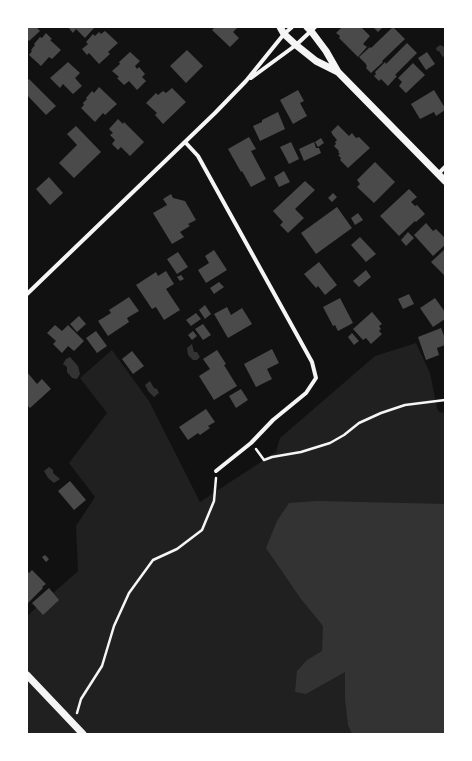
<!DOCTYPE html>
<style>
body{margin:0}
#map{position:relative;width:472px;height:761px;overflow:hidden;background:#111;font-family:"Public Sans",sans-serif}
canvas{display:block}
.frame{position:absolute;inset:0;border:28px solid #fff;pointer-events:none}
</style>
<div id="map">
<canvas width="472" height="761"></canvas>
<div class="frame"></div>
</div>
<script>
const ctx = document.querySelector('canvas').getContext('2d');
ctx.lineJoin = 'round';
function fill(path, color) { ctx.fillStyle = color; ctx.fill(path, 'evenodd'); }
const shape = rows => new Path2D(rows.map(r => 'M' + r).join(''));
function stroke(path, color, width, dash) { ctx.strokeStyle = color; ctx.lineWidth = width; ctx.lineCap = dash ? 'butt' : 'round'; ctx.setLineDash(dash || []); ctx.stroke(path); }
fill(shape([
 [416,343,430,373,437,408,439,412,445,413,445,734,27,734,27,616,78,571,76,526,95,497,69,463,107,413,80,378,112,350,149,401,200,502,276,452,280,438,375,356]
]), '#202020');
fill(shape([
 [440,45,445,47,445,58,442,56,439,51,437,51,436,48],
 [192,344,194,352,197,352,200,357,197,360,193,360,188,355,187,348],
 [70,357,78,366,80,374,77,379,72,378,67,372,67,367,63,364,66,359],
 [150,381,154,388,157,389,159,393,154,397,148,391,145,385],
 [49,467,53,470,53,473,60,479,54,483,48,478,44,471],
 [317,501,445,504,445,734,352,734,348,725,345,698,345,672,306,694,295,692,297,671,307,660,322,651,323,626,301,599,266,548,277,521,289,503]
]), '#333');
fill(shape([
 [27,27,36,27,40,31,29,41,27,39],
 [68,27,93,27,94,28,85,38,76,29,73,33],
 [215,27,238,27,233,32,239,38,230,47,212,30],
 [342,27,361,27,370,36,363,44,367,47,358,57,339,38,340,36,336,33],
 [373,27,383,27,378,32],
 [393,27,405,39,382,61,383,62,371,73,366,68,367,66,366,65,366,64,359,57,370,47,371,48],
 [105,31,118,43,108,52,110,54,99,64,89,53,87,55,82,49,88,44,86,42,93,34,95,36,99,32,101,34],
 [46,33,52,39,50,40,61,50,52,59,49,57,41,66,29,55,32,51,31,50,35,45,34,44,40,37,42,38],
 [407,43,417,53,395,75,397,76,388,86,381,79,379,81,374,76,376,74,375,72,385,62,386,64],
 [187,50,203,66,186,83,170,66],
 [130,52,140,61,135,66,137,69,139,67,145,74,142,77,146,81,137,90,129,81,124,85,117,78,119,77,112,71,120,64,119,62],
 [427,52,435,64,426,70,418,58],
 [68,62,80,73,75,78,82,86,73,94,63,84,60,88,50,78],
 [413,63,425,75,406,93,399,86,402,82,398,78],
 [29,79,56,106,46,115,27,95,27,81],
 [99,87,117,104,105,115,103,113,95,122,81,108,84,105,83,103,87,99,86,98,92,91,94,93],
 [172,88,186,102,163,124,155,115,157,113,146,103,156,93,158,95,163,91,166,93],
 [298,90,304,101,300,103,307,116,293,124,280,100],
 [434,90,445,108,445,110,436,116,434,112,420,119,411,104],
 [278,112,285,129,260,141,253,126,262,122,262,120],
 [118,119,123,124,124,122,144,142,130,156,121,147,118,150,112,144,115,140,110,135,113,133,109,129],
 [338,125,349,136,352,133,356,138,359,137,370,148,348,168,340,160,341,158,338,155,340,154,338,152,339,151,334,146,336,144,335,142,337,140,332,134,332,133,331,132],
 [76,126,101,152,74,178,59,163,77,145,67,134],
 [249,137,256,149,251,151,266,179,251,187,242,171,241,172,228,149],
 [321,138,324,143,318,147,315,142],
 [291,142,299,159,289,164,280,147],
 [314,142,316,148,319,148,321,153,304,161,299,149],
 [375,162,395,182,374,203,357,187,360,184,357,180],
 [284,171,290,182,279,187,274,177],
 [49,177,63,193,50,205,36,189],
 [305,181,315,190,295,209,304,218,288,233,280,225,283,222,273,211],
 [409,189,417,197,411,202,415,206,417,205,425,214,416,222,415,221,399,236,380,216],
 [333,193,337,197,332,202,328,198],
 [171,194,173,198,185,201,196,220,188,224,190,226,180,232,184,237,172,244,153,213,167,205,163,199],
 [337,207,352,228,316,254,301,233],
 [358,213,363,220,355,225,351,218],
 [426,223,433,231,436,229,445,238,445,245,433,256,414,235],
 [408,232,414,238,406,246,401,240],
 [360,237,376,254,366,262,351,245],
 [445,249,445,276,431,262],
 [214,250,227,270,206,283,198,270,209,263,205,256],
 [178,252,188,267,177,274,167,259],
 [319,262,337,285,325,295,318,286,316,288,304,274],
 [366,270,371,277,359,287,353,281],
 [166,271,174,284,166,289,180,310,164,320,156,307,152,309,136,285,156,272,158,276],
 [181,275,184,279,180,281,177,277],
 [219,282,224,287,214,294,210,288],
 [409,294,414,304,403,309,398,299],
 [129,297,139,311,127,318,129,322,108,336,98,321,111,313,109,310],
 [340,298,353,323,338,331,335,325,333,326,323,307],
 [435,298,445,312,445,319,433,327,420,308],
 [205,305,211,314,205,319,199,310],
 [227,307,231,315,242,308,252,324,228,338,214,314],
 [372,312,382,324,379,326,381,329,379,331,382,334,371,344,366,338,363,340,353,329],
 [196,313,201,319,191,326,186,320],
 [79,316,86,324,77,332,70,324],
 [203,324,211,335,203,340,195,329],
 [55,325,62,331,68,325,84,341,74,351,68,346,62,353,53,344,56,341,47,333],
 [441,328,445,338,445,345,437,348,439,355,426,360,418,337],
 [96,331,107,346,97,353,86,338],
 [193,331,197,336,192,340,188,335],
 [352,333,359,341,354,345,348,337],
 [272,349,279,363,267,369,272,379,256,387,244,364],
 [217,350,226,364,224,365,237,386,214,400,199,376,210,369,203,359],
 [132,351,144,366,133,374,122,359],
 [27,372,37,384,42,379,51,389,30,408,27,405],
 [241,389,248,400,236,408,229,396],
 [206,409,215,422,208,426,210,428,200,435,198,433,188,440,179,427],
 [70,481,86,500,74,510,58,491],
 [45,555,49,559,46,562,42,557],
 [32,570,46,584,42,587,43,588,27,604,27,571,29,573],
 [49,588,59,600,43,615,32,603]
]), '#4a4a4a');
stroke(shape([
 [256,449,264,460,272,457,301,452,330,443,344,435,359,423,381,413,405,405,445,400],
 [77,713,81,699,102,666,114,626,129,593,153,560,177,549,202,530,214,501,216,478]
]), '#f5f5f5', 2.5);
stroke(shape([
 [251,78,296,45,311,31,315,27],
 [185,142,198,156,312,362,316,378,306,393,273,420,251,443,216,471],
 [438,174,445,167],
 [27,294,215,113,246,81,284,34,292,27]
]), '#f5f5f5', 4);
stroke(shape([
 [280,27,284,34,296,45,316,61,338,72],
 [307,27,311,31,326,51,338,72,445,181],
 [27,675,83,734]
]), '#f5f5f5', 7);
</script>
